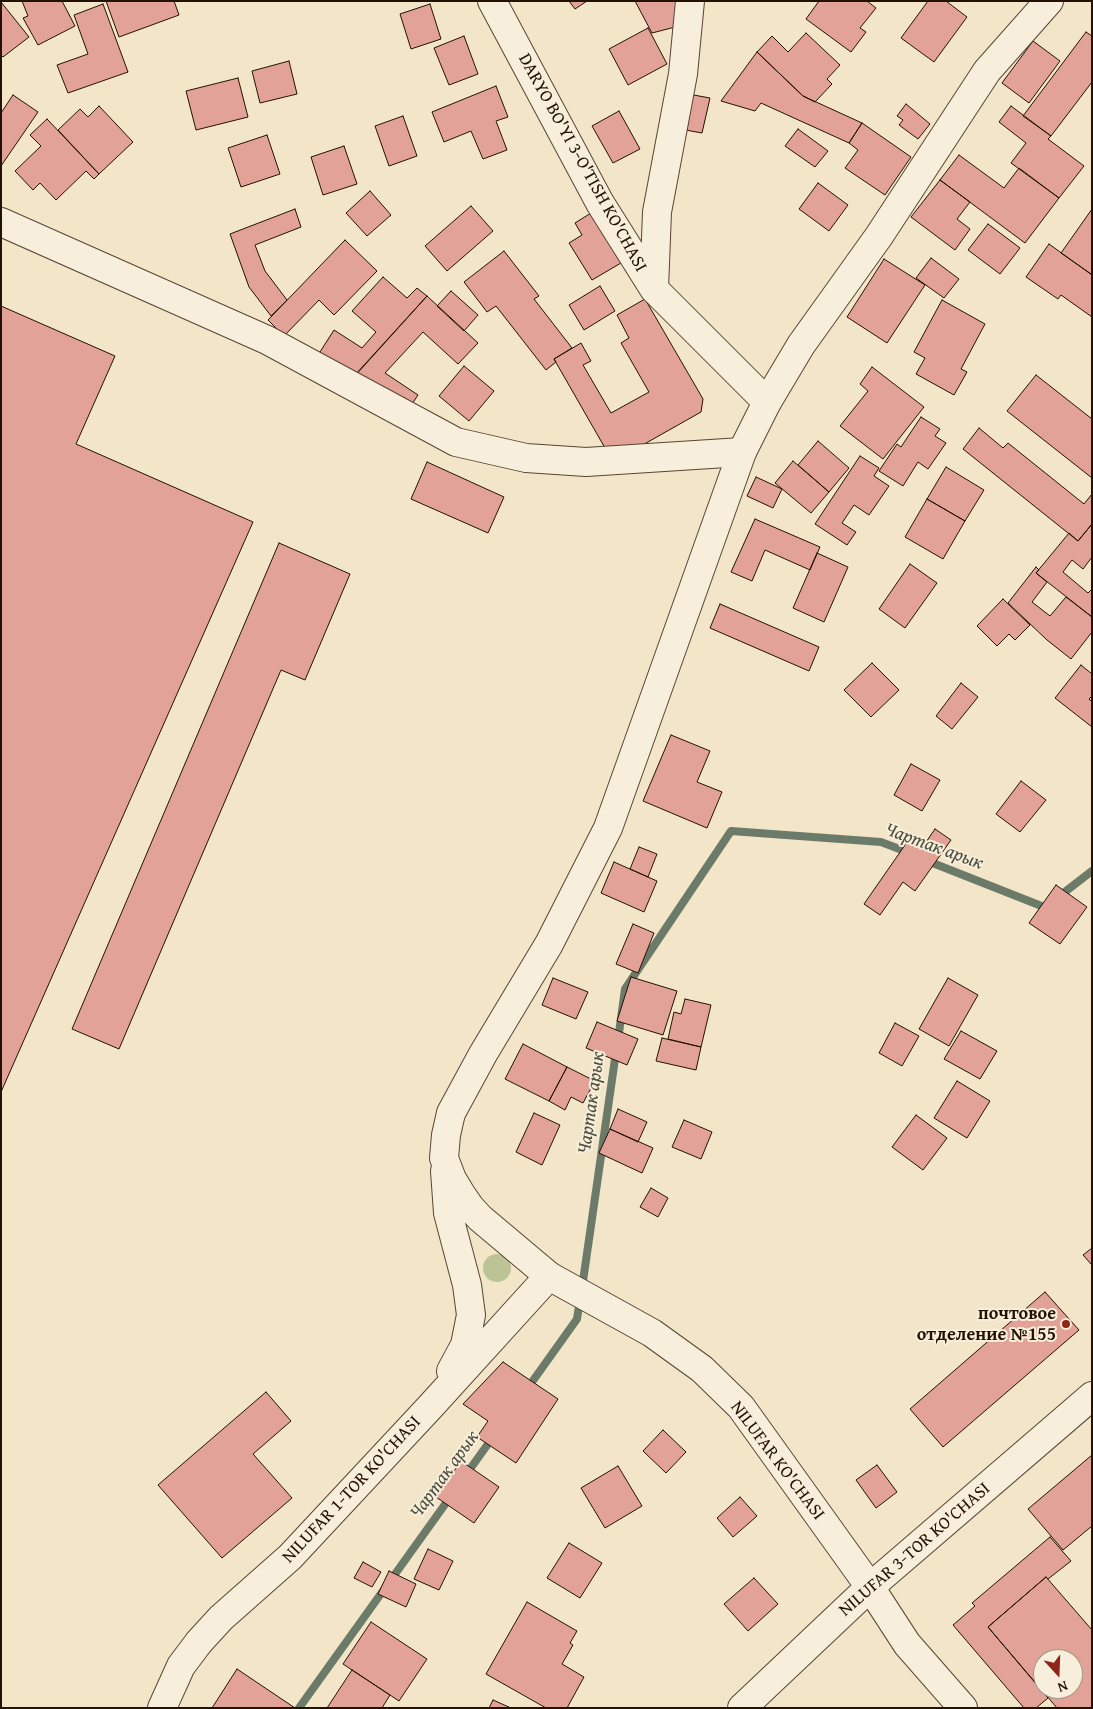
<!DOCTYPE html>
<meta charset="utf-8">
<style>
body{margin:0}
#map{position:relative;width:1093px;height:1709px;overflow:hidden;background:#f3e5c7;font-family:"Gentium Book Plus",serif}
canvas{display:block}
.frame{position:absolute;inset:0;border:2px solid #231102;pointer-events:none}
.north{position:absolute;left:1033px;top:1649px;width:50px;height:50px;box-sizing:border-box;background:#f7eedb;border:1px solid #a29684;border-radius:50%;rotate:160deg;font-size:14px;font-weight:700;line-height:20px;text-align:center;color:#231102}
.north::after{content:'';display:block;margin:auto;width:18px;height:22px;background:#8f2418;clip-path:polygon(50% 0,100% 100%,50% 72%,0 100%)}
</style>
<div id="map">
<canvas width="1093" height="1709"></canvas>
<div class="frame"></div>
<div class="north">N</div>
</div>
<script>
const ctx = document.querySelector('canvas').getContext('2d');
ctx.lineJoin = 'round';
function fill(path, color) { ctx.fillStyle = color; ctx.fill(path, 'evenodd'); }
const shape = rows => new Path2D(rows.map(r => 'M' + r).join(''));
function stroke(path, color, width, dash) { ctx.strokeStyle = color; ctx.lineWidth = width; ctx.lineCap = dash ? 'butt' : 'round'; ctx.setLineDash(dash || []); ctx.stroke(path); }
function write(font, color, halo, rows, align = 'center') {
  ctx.font = font + ' "Gentium Book Plus",serif'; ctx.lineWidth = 4; ctx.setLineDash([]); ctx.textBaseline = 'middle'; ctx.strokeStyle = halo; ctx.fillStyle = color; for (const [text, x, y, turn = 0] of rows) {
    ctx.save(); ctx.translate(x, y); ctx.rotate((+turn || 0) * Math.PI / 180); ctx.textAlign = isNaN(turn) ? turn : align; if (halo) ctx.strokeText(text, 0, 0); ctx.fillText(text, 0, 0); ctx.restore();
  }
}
fill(shape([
 '483 1268a14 14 0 1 1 28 0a14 14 0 1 1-28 0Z'
]), '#bcc495');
stroke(shape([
 [925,860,1044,907,1048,905],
 [1057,898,1092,871],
 [618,1040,625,989,731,831,881,842,910,853],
 [582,1288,616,1052],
 [527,1389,577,1319,580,1299],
 [465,1476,493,1437],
 [299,1708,451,1496]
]), '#6c7a69', 8);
const building = shape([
 [22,1,62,1,75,26,38,45,23,18,28,16,22,1],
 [106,1,174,1,179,15,119,37,106,1],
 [569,1,587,1,575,9,569,1],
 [635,1,680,1,679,26,652,33,635,1],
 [819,1,867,1,876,8,860,28,866,32,851,52,806,19,819,1],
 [928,1,946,1,967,17,934,62,901,38,928,1],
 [1,2,29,37,3,57,1,55,1,2],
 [103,4,128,72,68,93,57,65,88,54,74,15,103,4],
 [430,4,441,39,411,49,400,14,430,4],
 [648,28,667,64,628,85,609,49,648,28],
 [1086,32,1092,36,1092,82,1051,136,1023,116,1086,32],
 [806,33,840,65,827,79,832,84,815,102,803,96,757,52,772,36,788,52,806,33],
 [464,36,478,74,449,85,434,48,464,36],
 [1033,41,1060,61,1029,103,1002,83,1033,41],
 [757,52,803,96,862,123,849,143,761,103,755,111,721,101,757,52],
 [289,61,297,94,260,103,252,71,289,61],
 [238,78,248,117,196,130,186,91,238,78],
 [496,86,508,117,496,121,507,150,483,159,471,131,444,142,432,112,496,86],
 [688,94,710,98,702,133,680,129,688,94],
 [13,95,38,112,1,166,1,113,13,95],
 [906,104,930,124,918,139,899,125,903,120,897,116,906,104],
 [99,106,133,142,99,174,58,130,80,109,88,117,99,106],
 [1011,106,1051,136,1048,139,1084,166,1059,198,1011,163,1026,143,999,122,1011,106],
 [619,111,640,149,613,163,592,126,619,111],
 [403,116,417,156,389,166,375,126,403,116],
 [47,119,99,174,94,179,86,171,56,200,40,183,33,190,15,171,41,146,30,135,47,119],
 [862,123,911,157,885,195,845,168,858,150,849,143,862,123],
 [798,129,828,151,815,167,785,146,798,129],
 [267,135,280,174,241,187,228,148,267,135],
 [344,146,357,184,323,195,311,157,344,146],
 [959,155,1004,188,1019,168,1059,198,1025,243,940,180,959,155],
 [940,180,970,202,957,219,970,229,955,250,911,217,940,180],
 [818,183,848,205,829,231,799,209,818,183],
 [370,191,391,215,367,236,346,213,370,191],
 [471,206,493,231,447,271,425,246,471,206],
 [295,209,301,227,255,245,265,271,287,300,271,316,249,287,230,234,295,209],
 [1092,209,1092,274,1091,274,1061,253,1092,209],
 [591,213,621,263,592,280,569,243,582,235,575,223,591,213],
 [988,224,1020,248,1000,274,968,250,988,224],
 [345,240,377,271,334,315,319,300,284,336,268,320,345,240],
 [1049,244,1092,275,1092,317,1061,295,1058,299,1026,277,1049,244],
 [504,251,539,296,534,299,572,348,554,359,556,362,546,370,496,306,487,312,464,282,504,251],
 [931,258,959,279,944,298,916,278,931,258],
 [884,259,925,285,887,343,847,317,884,259],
 [383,277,407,298,417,288,427,296,353,378,318,355,334,330,362,348,376,332,352,311,383,277],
 [600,286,615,311,584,330,569,305,600,286],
 [451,291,478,315,464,331,437,306,451,291],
 [427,296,478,343,458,364,423,332,385,373,418,395,408,410,355,375,427,296],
 [645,299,703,399,701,412,632,451,605,448,554,359,581,343,591,361,583,365,611,413,649,392,621,343,629,338,617,315,645,299],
 [942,300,985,324,961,369,967,372,954,395,916,374,925,358,914,352,942,300],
 [1,306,115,356,76,444,253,522,1,1092,1,306],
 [464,366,494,391,469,421,439,396,464,366],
 [872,367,924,407,883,459,840,426,868,391,860,384,872,367],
 [1036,375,1092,419,1092,478,1007,411,1036,375],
 [921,417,940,429,935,436,946,443,928,469,918,462,903,486,879,471,897,444,901,447,921,417],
 [979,428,1003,448,1008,443,1084,504,1092,494,1092,524,1078,541,963,449,979,428],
 [818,441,849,468,829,492,798,465,818,441],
 [860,456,879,468,874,476,889,486,869,515,854,505,842,523,856,532,847,545,815,524,860,456],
 [793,461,829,492,811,513,775,483,793,461],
 [427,462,504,497,488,533,411,499,427,462],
 [946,467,984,490,965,521,927,499,946,467],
 [756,477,782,489,773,508,747,496,756,477],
 [927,499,965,521,943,559,905,537,927,499],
 [755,519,820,547,810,570,765,550,752,581,731,572,755,519],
 [1092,524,1092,557,1083,569,1072,560,1063,572,1088,593,1092,589,1092,617,1036,573,1069,533,1078,541,1092,524],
 [279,543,350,574,305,680,281,670,119,1049,72,1029,279,543],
 [817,553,848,567,824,622,793,608,817,553],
 [910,564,937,583,905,628,879,609,910,564],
 [1036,567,1039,570,1036,573,1047,582,1032,602,1050,616,1066,597,1092,617,1092,632,1071,659,1047,640,1008,603,1036,567],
 [1003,599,1030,625,1015,640,1009,634,997,646,977,626,1003,599],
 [720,604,819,647,809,671,710,628,720,604],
 [872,663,899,690,871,717,844,690,872,663],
 [1081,665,1092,674,1092,696,1089,699,1092,702,1092,727,1055,698,1081,665],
 [961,683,978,697,952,729,936,716,961,683],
 [671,735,710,751,697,782,722,792,707,828,643,801,671,735],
 [911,764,940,780,922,811,894,795,911,764],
 [1021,781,1046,800,1020,832,996,814,1021,781],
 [935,829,951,840,915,891,903,882,880,915,864,904,912,835,924,845,935,829],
 [639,847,657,854,648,877,630,869,639,847],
 [614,862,657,881,644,912,601,893,614,862],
 [1056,885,1087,907,1060,944,1029,923,1056,885],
 [633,924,654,933,638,973,616,964,633,924],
 [631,977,677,991,663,1035,617,1021,631,977],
 [553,978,588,992,576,1019,542,1005,553,978],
 [948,978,978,995,949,1046,919,1029,948,978],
 [685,999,711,1005,701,1047,668,1039,674,1012,681,1014,685,999],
 [597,1022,638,1039,627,1065,586,1048,597,1022],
 [895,1023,919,1036,902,1066,879,1053,895,1023],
 [961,1031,997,1051,980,1079,944,1059,961,1031],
 [662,1038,701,1047,696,1070,656,1061,662,1038],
 [523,1044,567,1067,549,1101,505,1079,523,1044],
 [567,1067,595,1081,583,1103,571,1097,565,1110,549,1101,567,1067],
 [957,1081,990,1101,967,1138,934,1118,957,1081],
 [618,1109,647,1122,638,1142,610,1129,618,1109],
 [534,1113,560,1125,542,1165,516,1152,534,1113],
 [916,1115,947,1138,923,1170,892,1147,916,1115],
 [684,1120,712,1132,701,1159,672,1147,684,1120],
 [610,1129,653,1148,642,1173,599,1153,610,1129],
 [651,1188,668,1198,658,1217,640,1207,651,1188],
 [1092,1248,1092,1265,1083,1255,1092,1248],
 [1045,1292,1079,1330,943,1447,910,1409,1045,1292],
 [503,1362,558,1399,516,1463,477,1437,488,1421,463,1404,503,1362],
 [266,1392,291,1421,253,1454,292,1498,222,1558,158,1485,266,1392],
 [663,1430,686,1452,666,1473,643,1451,663,1430],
 [1092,1455,1092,1526,1063,1550,1028,1509,1092,1455],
 [461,1461,499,1487,474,1523,436,1497,461,1461],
 [877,1465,897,1492,876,1508,856,1480,877,1465],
 [618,1466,642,1506,605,1528,581,1488,618,1466],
 [740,1497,757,1516,733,1537,717,1518,740,1497],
 [1050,1537,1071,1561,1048,1579,1046,1577,988,1627,1048,1698,1036,1708,1024,1708,953,1625,975,1606,972,1603,1050,1537],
 [569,1543,602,1563,580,1598,547,1578,569,1543],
 [428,1549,453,1561,439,1590,414,1579,428,1549],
 [363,1562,381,1572,372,1587,354,1578,363,1562],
 [389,1571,416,1584,406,1607,378,1594,389,1571],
 [1046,1577,1092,1630,1092,1708,1057,1708,988,1627,1046,1577],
 [1043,1659,1073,1659,1073,1689,1043,1689,1043,1659],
 [754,1578,778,1604,748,1631,724,1604,754,1578],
 [527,1602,577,1631,570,1643,573,1645,562,1664,584,1677,567,1708,546,1708,486,1674,527,1602],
 [371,1622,427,1659,399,1701,343,1664,371,1622],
 [237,1669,295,1708,212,1708,237,1669],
 [352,1670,390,1695,382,1708,327,1708,352,1670],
 [493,1700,511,1708,489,1708,493,1700]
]);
fill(building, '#e3a297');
stroke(building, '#231102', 1);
const minor = shape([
 [492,1,600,203,654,289,767,402],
 [1,222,267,340,456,442,526,458,586,462,742,452],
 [654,289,657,212,683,74,690,1],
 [549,1276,652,1333,702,1369,741,1407,870,1587,907,1644,963,1708],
 [742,1708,870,1587,1092,1396]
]);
const tertiary = shape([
 [445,1171,448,1213,467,1285,471,1315,465,1345,451,1371],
 [162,1708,181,1666,199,1642,221,1618,290,1557,430,1407,549,1276,480,1218,470,1207,461,1194,452,1179,444,1158,446,1135,451,1113,483,1054,549,944,608,828,742,452,767,402,801,345,879,236,987,71,1049,1]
]);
stroke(minor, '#574633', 30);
stroke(tertiary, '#574633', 30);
stroke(minor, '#f7eedb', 28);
stroke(tertiary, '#f7eedb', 28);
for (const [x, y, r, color] of [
 [1066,1324,5,"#8f2418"]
]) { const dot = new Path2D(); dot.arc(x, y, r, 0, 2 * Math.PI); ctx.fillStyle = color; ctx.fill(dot); stroke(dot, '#f7eedb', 2); }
write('18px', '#231102', '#f7eedb', [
 ["DARYO BO'YI 3-O'TISH KO'CHASI",582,163,61],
 ["NILUFAR KO'CHASI",777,1461,53],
 ["NILUFAR 1-TOR KO'CHASI",352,1490,-47],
 ["NILUFAR 3-TOR KO'CHASI",915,1550,-41]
]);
write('bold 18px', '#231102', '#f7eedb', [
 ["почтовое",1056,1314],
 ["отделение №155",1056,1335]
], 'right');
write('italic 19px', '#4e4e3e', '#f7eedb', [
 ["Чартак арык",934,847,20],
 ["Чартак арык",592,1103,-82],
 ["Чартак арык",445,1475,-54]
]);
</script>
